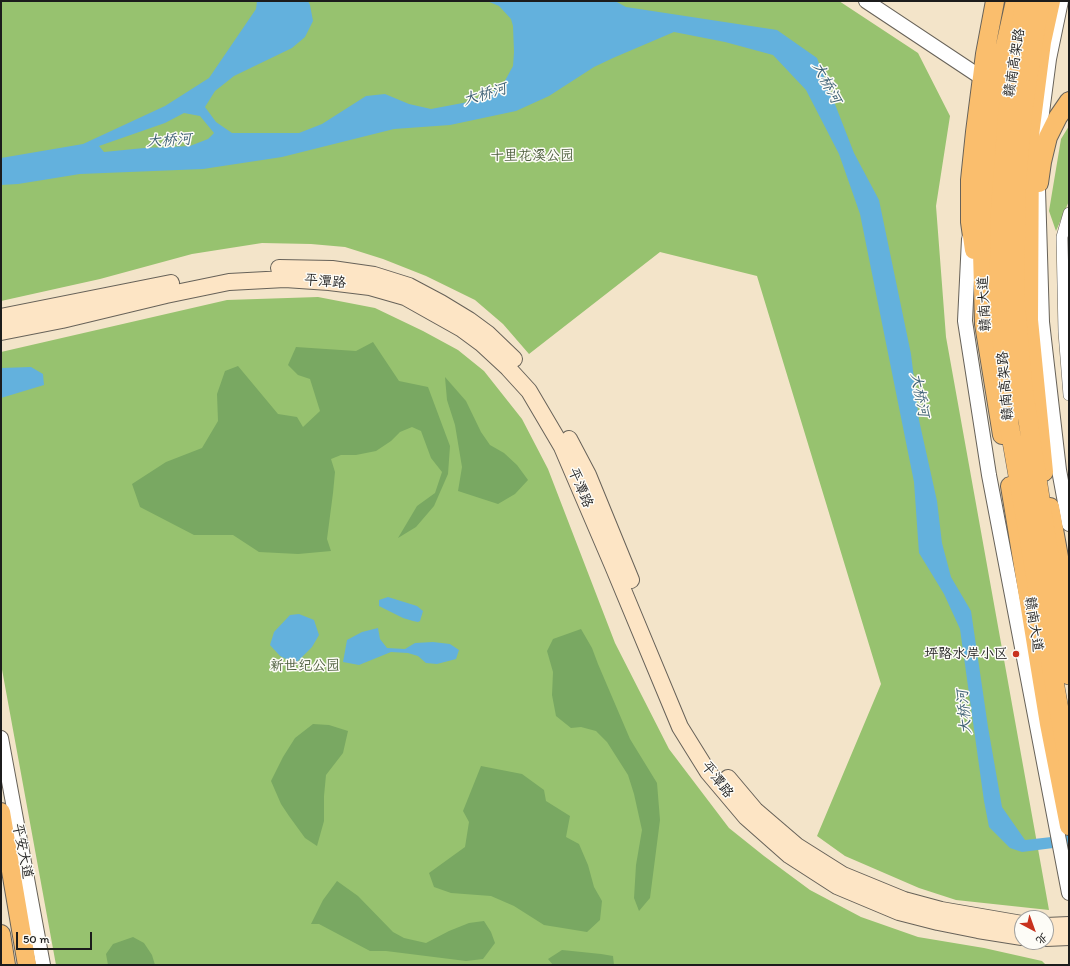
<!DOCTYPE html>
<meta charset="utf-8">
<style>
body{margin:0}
#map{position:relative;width:1070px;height:966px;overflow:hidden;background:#f3e4c9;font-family:Itim,"LXGW WenKai TC",sans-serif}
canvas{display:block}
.frame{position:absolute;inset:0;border:2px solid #1c1c1c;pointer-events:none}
.north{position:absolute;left:1014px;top:910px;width:40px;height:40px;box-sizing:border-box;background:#fdfcf7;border:1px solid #a3a29f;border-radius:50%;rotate:139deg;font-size:11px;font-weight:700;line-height:16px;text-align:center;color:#1c1c1c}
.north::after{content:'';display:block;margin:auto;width:14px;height:18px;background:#c8321e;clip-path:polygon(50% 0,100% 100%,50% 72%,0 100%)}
.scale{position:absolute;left:16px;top:932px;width:76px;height:18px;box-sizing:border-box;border:2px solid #1c1c1c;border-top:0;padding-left:5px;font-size:12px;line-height:14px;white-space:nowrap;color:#1c1c1c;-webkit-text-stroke:3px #fdfcf7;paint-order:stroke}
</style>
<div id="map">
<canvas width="1070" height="966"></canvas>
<div class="frame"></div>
<div class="north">北</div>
<div class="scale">50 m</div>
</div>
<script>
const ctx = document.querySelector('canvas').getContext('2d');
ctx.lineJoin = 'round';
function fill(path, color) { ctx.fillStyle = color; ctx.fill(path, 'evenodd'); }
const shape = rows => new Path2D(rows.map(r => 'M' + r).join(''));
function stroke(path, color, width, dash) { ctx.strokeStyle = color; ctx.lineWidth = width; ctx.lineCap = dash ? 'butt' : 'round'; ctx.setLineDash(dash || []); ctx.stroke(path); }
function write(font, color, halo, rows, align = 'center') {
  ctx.font = font + ' Itim,"LXGW WenKai TC",sans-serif'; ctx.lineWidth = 3; ctx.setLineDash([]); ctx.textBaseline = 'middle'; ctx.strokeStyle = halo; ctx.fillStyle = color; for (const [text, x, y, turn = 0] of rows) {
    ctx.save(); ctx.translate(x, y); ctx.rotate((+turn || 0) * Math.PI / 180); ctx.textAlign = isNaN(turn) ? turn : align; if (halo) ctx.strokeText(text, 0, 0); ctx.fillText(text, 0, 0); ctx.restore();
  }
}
fill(shape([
 [1,1,839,1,918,53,950,116,936,206,946,337,1049,910,956,900,919,888,845,856,817,836,881,684,757,276,660,252,529,354,503,324,475,300,426,276,383,259,345,247,311,244,262,243,192,254,100,279,1,301],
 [1069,126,1069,201,1056,231,1049,211,1061,139],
 [318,297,375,308,423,331,458,350,484,371,522,419,548,469,615,643,669,749,729,828,764,856,810,890,861,917,918,937,984,948,1042,961,1046,965,56,965,1,664,1,352,227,300]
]), '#97c26f');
fill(shape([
 [373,342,399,381,428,387,450,446,448,474,434,506,416,527,398,538,417,506,435,493,442,472,431,458,421,431,412,427,400,432,391,441,376,451,356,455,341,455,331,459,335,472,333,493,327,539,331,551,298,554,259,552,233,535,194,535,140,507,132,484,166,462,202,448,218,421,217,394,225,371,238,366,278,414,297,417,303,427,320,411,310,379,298,375,288,365,296,347,356,351],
 [445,377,466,401,481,432,490,445,504,453,517,465,528,480,515,494,498,504,458,491,462,467,455,425,447,400],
 [581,629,592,648,598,664,630,739,657,783,660,820,650,898,639,911,634,898,636,865,642,830,634,794,628,775,607,742,596,731,581,727,571,728,556,716,552,695,553,672,547,651,553,639],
 [313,724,329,725,348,731,343,753,326,775,324,796,324,821,317,846,305,838,289,816,281,804,271,781,283,757,295,738],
 [481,766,522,774,544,790,546,801,570,816,566,837,579,844,588,865,594,887,602,901,600,920,587,932,544,925,514,906,491,896,451,893,434,887,429,873,465,847,469,822,463,811],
 [337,881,358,896,393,932,404,938,426,943,449,931,469,923,484,921,491,932,495,943,483,959,466,961,386,951,370,951,319,924,311,924,323,900],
 [133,937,144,943,152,955,155,965,108,965,106,954,113,944],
 [562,950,601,954,613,956,614,965,553,965,548,959]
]), '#79a862');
fill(shape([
 [257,1,308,1,310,5,313,21,305,37,292,48,234,76,215,91,205,107,216,122,232,133,299,133,322,124,366,96,385,94,409,104,431,109,468,102,501,88,513,66,514,52,513,26,511,19,499,6,487,1,615,1,626,7,777,30,817,58,854,153,879,200,911,354,919,420,937,501,942,543,951,577,971,611,988,727,1002,807,1025,840,1069,835,1069,846,1022,852,1010,848,989,827,984,801,960,629,944,594,919,553,914,482,860,214,839,154,806,90,773,55,725,42,674,32,613,58,594,67,549,96,516,111,450,125,394,129,282,157,203,169,80,174,18,184,1,185,1,158,83,144,165,106,209,78,256,9],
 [184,113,200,116,214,133,208,139,190,146,144,148,104,152,99,146,165,123],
 [31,367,43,374,44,385,1,398,1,368],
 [388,597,417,606,423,611,420,621,418,622,413,621,403,618,379,606,379,600],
 [299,614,314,620,319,635,312,647,297,662,292,662,280,656,270,645,274,632,290,615],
 [378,628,380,639,387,648,405,649,415,643,433,642,450,644,459,650,456,659,437,664,426,663,418,656,408,653,391,652,359,665,343,662,347,640,362,632]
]), '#63b1dd');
const minor = shape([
 [1069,213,1062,237,1064,332,1069,395]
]);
const tertiary = shape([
 [866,1,988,82],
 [1039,152,1040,128,1049,59,1061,1],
 [1038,189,1042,322,1059,470,1069,524],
 [969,239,965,321,989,475,1069,893],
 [1,738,43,965]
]);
const secondary = shape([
 [279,268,332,269,374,275,409,286,441,303,469,320,488,334,514,359],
 [1,317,171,283],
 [1,332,62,320,166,295,229,282,285,279,329,282,370,287,405,297,462,329,481,343,508,368,529,391,562,447,613,566,680,727,708,772,746,817,789,855,837,886,899,912,938,922,978,930,1022,937],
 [569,439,588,475,631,580],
 [728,778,755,810,797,846,843,875,904,900,941,910,1022,924],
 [1046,926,1069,925],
 [1046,938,1069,937]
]);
const primary = shape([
 [1039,183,1042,162,1048,137,1058,117,1069,101],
 [974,250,970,222,970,180,975,132,985,54,995,1],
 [1002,435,984,324,982,252,985,193,993,122,1002,59,1015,1],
 [1044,472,1029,320,1030,135,1042,42,1051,1],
 [1010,486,1049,724,1069,826],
 [1050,507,1069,613],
 [1,812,27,965],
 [1,934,6,965]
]);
const trunk = shape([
 [1025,1,1008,109,1000,215,999,304,1009,424,1069,767],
 [1042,1,1036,25,1023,109,1016,188,1015,298,1023,388,1046,537,1069,675]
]);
stroke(minor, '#676259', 12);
stroke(tertiary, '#676259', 16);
stroke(secondary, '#676259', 18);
stroke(primary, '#676259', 20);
stroke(trunk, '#676259', 20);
stroke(minor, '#fff', 11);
stroke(tertiary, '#fff', 14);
stroke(secondary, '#fde5c5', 16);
stroke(primary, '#fabe6d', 18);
stroke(trunk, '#fabe6d', 19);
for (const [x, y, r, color] of [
 [1016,654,4,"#c8321e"]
]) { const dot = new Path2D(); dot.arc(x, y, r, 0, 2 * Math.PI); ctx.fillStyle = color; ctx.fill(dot); stroke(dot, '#fdfcf7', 1.5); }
write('14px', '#1c1c1c', '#fdfcf7', [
 ["赣南高架路",1015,63,-81],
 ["平潭路",325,282,5],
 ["赣南大道",985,304,-93],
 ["赣南高架路",1006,386,-95],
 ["平潭路",580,488,67],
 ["赣南大道",1033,624,81],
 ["平潭路",717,780,52],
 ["平安大道",22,851,79]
]);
write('14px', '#4d5e3d', '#fdfcf7', [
 ["十里花溪公园",532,156],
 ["新世纪公园",305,666]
]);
write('14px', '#1c1c1c', '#fdfcf7', [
 ["坪路水岸小区",1008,654]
], 'right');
write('italic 15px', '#3c5f73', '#fdfcf7', [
 ["大桥河",826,83,62],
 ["大桥河",485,95,-16],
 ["大桥河",169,141,-3],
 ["大桥河",919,395,79],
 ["大桥河",965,712,-95]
]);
</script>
